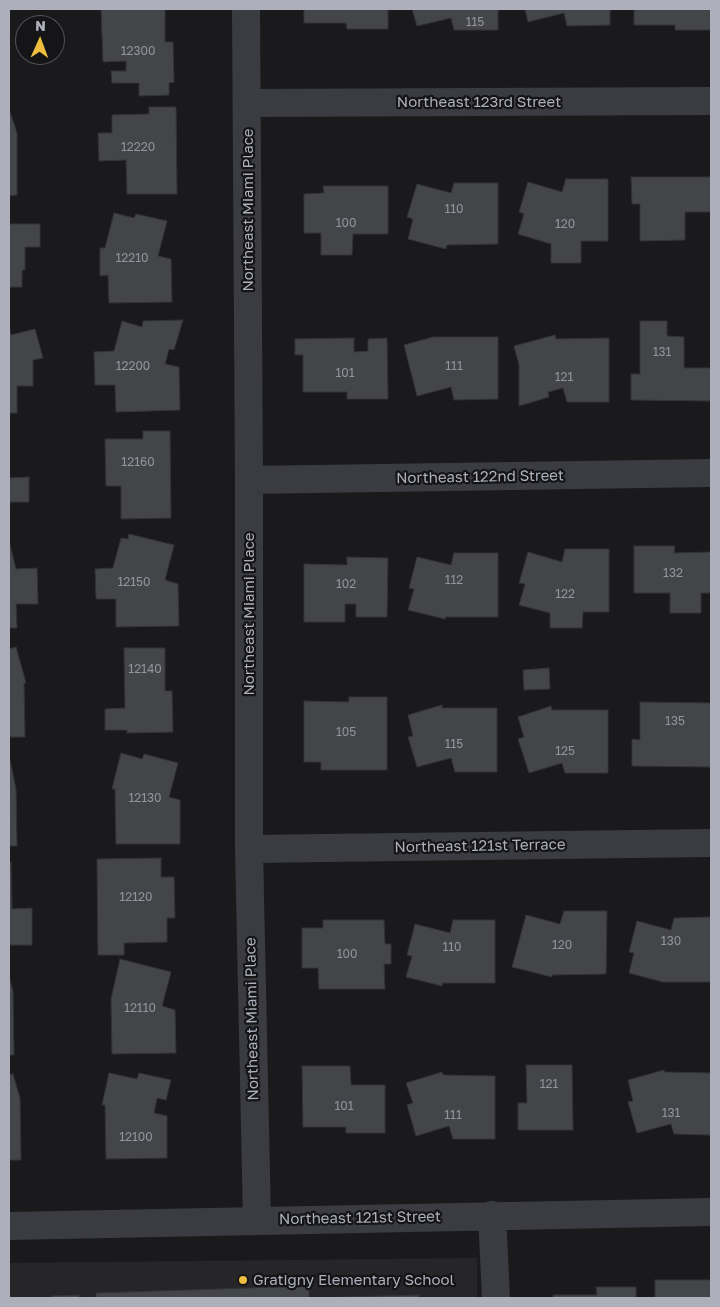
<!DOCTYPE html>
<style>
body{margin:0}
#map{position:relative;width:720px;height:1307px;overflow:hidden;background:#1a1a1c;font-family:"Golos Text",sans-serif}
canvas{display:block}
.frame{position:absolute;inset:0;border:10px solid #adb0bb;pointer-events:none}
.north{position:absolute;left:15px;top:15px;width:50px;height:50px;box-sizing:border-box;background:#151517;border:1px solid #525359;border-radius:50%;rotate:2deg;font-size:14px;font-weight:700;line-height:20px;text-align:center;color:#adb0bb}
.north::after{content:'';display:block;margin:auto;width:18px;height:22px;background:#efbe3f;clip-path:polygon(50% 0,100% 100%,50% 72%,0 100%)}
</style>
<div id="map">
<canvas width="720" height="1307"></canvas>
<div class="frame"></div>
<div class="north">N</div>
</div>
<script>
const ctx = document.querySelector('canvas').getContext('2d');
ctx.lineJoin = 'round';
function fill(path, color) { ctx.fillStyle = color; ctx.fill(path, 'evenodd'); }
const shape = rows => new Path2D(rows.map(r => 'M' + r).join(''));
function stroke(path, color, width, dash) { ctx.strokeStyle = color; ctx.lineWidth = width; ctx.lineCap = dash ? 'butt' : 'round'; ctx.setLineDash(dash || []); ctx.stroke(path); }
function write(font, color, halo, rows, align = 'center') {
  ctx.font = font + ' "Golos Text",sans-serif'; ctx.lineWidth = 4.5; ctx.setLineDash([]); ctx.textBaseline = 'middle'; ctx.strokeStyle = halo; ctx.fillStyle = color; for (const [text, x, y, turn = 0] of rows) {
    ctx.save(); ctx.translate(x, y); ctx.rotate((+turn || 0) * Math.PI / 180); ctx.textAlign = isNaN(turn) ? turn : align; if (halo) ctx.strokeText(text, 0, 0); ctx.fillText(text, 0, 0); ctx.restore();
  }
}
fill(shape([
 [477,1258,477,1298,9,1298,9,1263]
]), '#262629');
const building = shape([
 [101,9,165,9,165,42,173,42,174,82,169,83,169,95,139,96,139,83,112,83,111,71,126,71,126,61,103,62,101,9],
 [304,9,388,9,388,29,347,29,346,23,304,23,304,9],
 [412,9,498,9,498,30,454,30,451,18,417,26,412,9],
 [525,9,610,9,610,25,567,26,564,13,528,22,525,9],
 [634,9,711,9,711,30,675,30,675,25,634,25,634,9],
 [149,107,176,107,177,194,127,194,126,160,99,161,98,133,112,133,112,115,149,114,149,107],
 [9,109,17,133,17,195,9,196,9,109],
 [631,177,711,177,711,212,685,212,685,240,640,241,640,204,632,204,631,177],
 [566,179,608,179,608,241,581,241,581,263,551,263,551,244,518,234,524,214,519,212,528,182,562,192,566,179],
 [454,183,498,183,498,244,447,245,446,249,408,239,413,219,407,217,417,184,451,193,454,183],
 [323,186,388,186,388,234,353,234,352,255,321,255,321,233,304,233,304,194,324,193,323,186],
 [114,213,134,218,136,214,167,221,158,256,171,259,172,302,109,303,108,275,100,276,100,248,105,248,114,213],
 [9,224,40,224,40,247,25,247,25,270,22,270,22,287,9,287,9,224],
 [183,320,174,350,169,349,165,364,179,367,180,410,116,412,115,385,95,385,94,352,114,351,122,321,142,327,143,321,183,320],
 [640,321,667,321,667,336,684,337,684,368,711,368,711,401,631,400,631,374,640,374,640,321],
 [9,326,11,335,35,329,43,358,33,360,33,386,17,386,17,413,9,413,9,326],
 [555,335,556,339,609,338,609,402,567,402,563,388,548,392,549,397,519,406,519,365,514,346,555,335],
 [433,337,498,337,498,399,454,400,451,387,417,396,404,345,433,337],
 [354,338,354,352,368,351,368,339,387,338,388,399,347,399,347,392,303,392,303,355,295,355,295,339,354,338],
 [143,431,170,431,171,518,121,519,121,486,106,486,105,439,143,439,143,431],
 [29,477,29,502,10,502,9,519,9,478,29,477],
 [129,534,174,545,165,580,178,584,179,626,116,627,116,599,96,599,95,569,113,568,121,538,128,539,129,534],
 [9,541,16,569,37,568,38,604,16,604,17,628,9,628,9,541],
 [634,546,675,546,674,553,711,552,711,593,701,593,701,613,670,613,670,593,634,593,634,546],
 [565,549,609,549,609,612,583,612,582,628,550,628,550,613,519,605,525,584,519,583,528,552,562,562,565,549],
 [454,553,498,553,498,617,446,617,445,619,408,610,414,589,409,588,417,557,451,565,454,553],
 [347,557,388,558,387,617,356,617,356,604,345,604,345,622,304,622,304,564,347,565,347,557],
 [16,647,26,683,24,683,25,737,9,737,9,649,16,647],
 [124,648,165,648,165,691,172,691,173,732,127,733,127,730,105,730,105,709,125,708,124,648],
 [549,668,550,689,524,690,523,670,549,668],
 [349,697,387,697,387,770,321,770,321,762,304,762,304,701,349,702,349,697],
 [640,702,711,703,711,767,632,766,632,739,640,740,640,702],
 [442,705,442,708,497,708,497,772,455,772,451,758,417,767,408,737,413,736,408,715,442,705],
 [551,706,552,710,608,710,608,773,565,773,562,763,529,773,518,739,524,737,518,717,551,706],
 [121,753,142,759,144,754,178,763,169,797,180,800,180,844,116,844,115,789,112,789,121,753],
 [9,755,16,789,17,846,9,846,9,755],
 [161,858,161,877,174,877,175,918,167,918,167,942,124,943,124,955,98,955,97,859,161,858],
 [11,862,12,909,32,908,32,945,9,945,9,863,11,862],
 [564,911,607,911,606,974,552,975,552,977,512,967,526,915,560,924,564,911],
 [711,917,711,982,663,982,629,973,634,953,629,952,637,921,671,930,674,918,711,917],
 [323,920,384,920,385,944,391,944,391,964,384,964,385,989,319,989,318,968,302,968,302,928,323,928,323,920],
 [453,920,495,920,495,983,442,983,442,986,406,977,412,956,407,955,415,924,450,933,453,920],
 [120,959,171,972,162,1006,175,1010,176,1053,112,1054,111,999,120,959],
 [9,976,13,991,14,1055,9,1055,9,976],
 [526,1065,572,1065,573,1130,518,1130,518,1103,527,1103,526,1065],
 [302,1066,350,1066,351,1085,385,1085,385,1133,346,1133,346,1127,303,1127,302,1066],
 [664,1070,664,1072,711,1073,711,1135,674,1134,671,1124,637,1133,628,1102,633,1101,628,1080,664,1070],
 [442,1072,443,1075,495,1076,495,1139,453,1139,449,1126,416,1136,407,1105,413,1103,406,1083,442,1072],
 [109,1073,137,1079,139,1073,171,1080,166,1100,157,1098,154,1113,167,1116,167,1158,106,1159,105,1105,102,1105,109,1073],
 [13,1074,20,1098,21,1160,9,1160,9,1075,13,1074],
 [655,1280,711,1280,711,1298,655,1298,655,1280],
 [309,1286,309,1298,96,1298,96,1293,309,1286],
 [596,1287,636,1287,636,1298,553,1298,553,1295,597,1295,596,1287],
 [79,1295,79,1298,51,1298,51,1296,79,1295],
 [419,1295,419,1298,341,1298,341,1297,419,1295]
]);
fill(building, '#444549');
stroke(building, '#343438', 1);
stroke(shape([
 [246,9,249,480,249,849,257,1220],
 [248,103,711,101],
 [249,480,711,473],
 [249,849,711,843],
 [492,1215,496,1298],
 [9,1226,711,1212]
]), '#3b3c41', 28);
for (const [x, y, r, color] of [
 [243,1280,5,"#efbe3f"]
]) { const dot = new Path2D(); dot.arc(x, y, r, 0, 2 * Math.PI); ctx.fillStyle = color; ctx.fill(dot); stroke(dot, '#151517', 2); }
write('12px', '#93959e', null, [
 ["115",475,22],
 ["12300",138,51],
 ["12220",138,147],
 ["110",454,209],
 ["100",346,223],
 ["120",565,224],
 ["12210",132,258],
 ["131",662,352],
 ["12200",133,366],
 ["111",454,366],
 ["101",345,373],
 ["121",564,377],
 ["12160",138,462],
 ["132",673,573],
 ["112",454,580],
 ["12150",134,582],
 ["102",346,584],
 ["122",565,594],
 ["12140",145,669],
 ["135",675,721],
 ["105",346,732],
 ["115",454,744],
 ["125",565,751],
 ["12130",145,798],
 ["12120",136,897],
 ["130",671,941],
 ["120",562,945],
 ["110",452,947],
 ["100",347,954],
 ["12110",140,1008],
 ["121",549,1084],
 ["101",344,1106],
 ["131",671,1113],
 ["111",453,1115],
 ["12100",136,1137]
]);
write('15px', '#adb0bb', '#151517', [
 ["Northeast 123rd Street",479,102],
 ["Northeast Miami Place",248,210,-90],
 ["Northeast 122nd Street",480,477,-1],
 ["Northeast Miami Place",249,614,-90],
 ["Northeast 121st Terrace",480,846,-1],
 ["Northeast Miami Place",252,1019,-91],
 ["Northeast 121st Street",360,1218,-1]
]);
write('15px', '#adb0bb', '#151517', [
 ["Gratigny Elementary School",253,1280]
], 'left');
</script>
